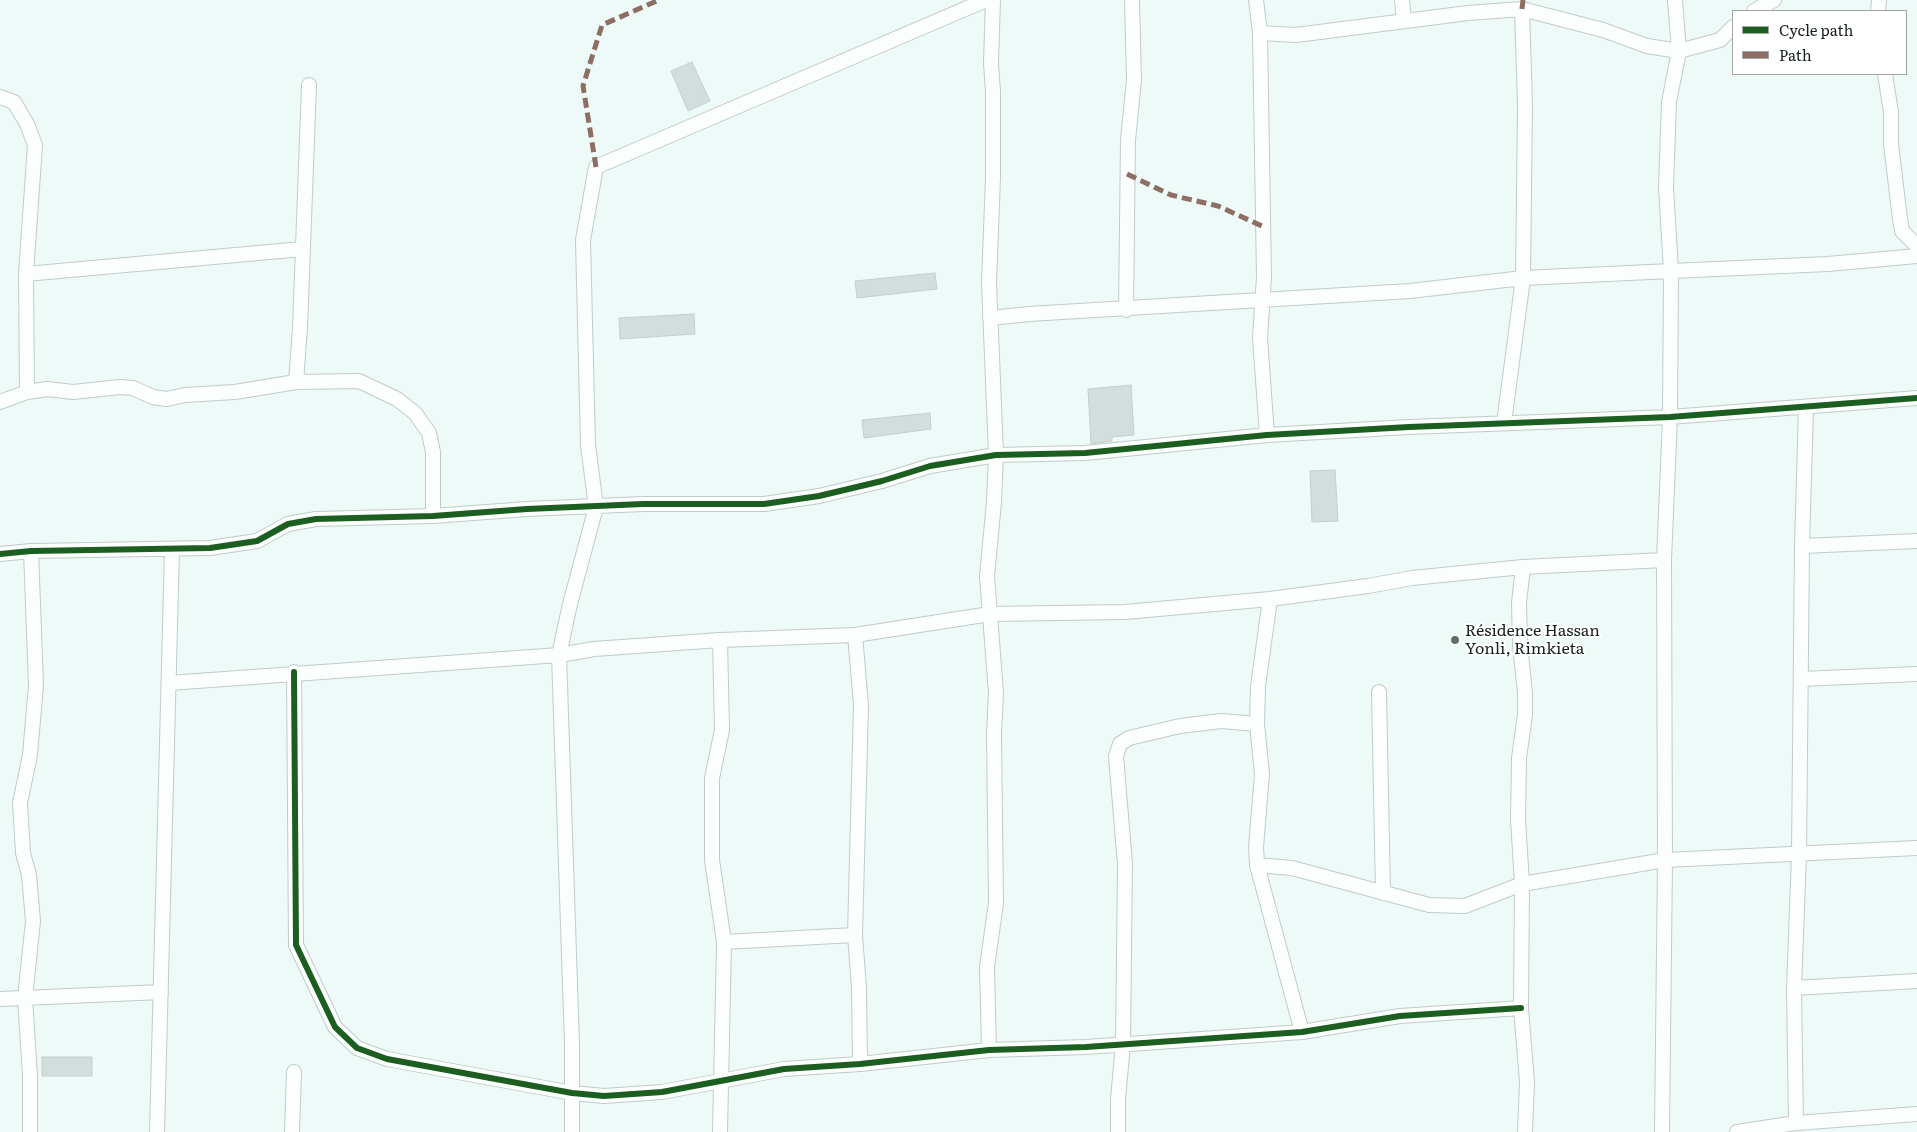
<!DOCTYPE html>
<meta charset="utf-8">
<style>
body{margin:0}
#map{position:relative;width:1917px;height:1132px;overflow:hidden;background:#eefaf8;font-family:Literata,serif}
canvas{display:block}
.legend{position:absolute;left:1732px;top:10px;width:175px;height:65px;box-sizing:border-box;background:#fff;border:1px solid #a2a6a5;margin:0;padding:6px 9px;list-style:none;font-size:15px;color:#16211f}
.legend li{display:flex;align-items:center;gap:10px;height:25px}
.legend b{width:25px;border:1px solid #a2a6a5}
</style>
<div id="map">
<canvas width="1917" height="1132"></canvas>
<ul class="legend">
<li><b style="height:6px;background:#1b5e20"></b>Cycle path</li>
<li><b style="height:6px;background:#8d6e63"></b>Path</li>
</ul>
</div>
<script>
const ctx = document.querySelector('canvas').getContext('2d');
ctx.lineJoin = 'round';
function fill(path, color) { ctx.fillStyle = color; ctx.fill(path, 'evenodd'); }
const shape = rows => new Path2D(rows.map(r => 'M' + r).join(''));
function stroke(path, color, width, dash) { ctx.strokeStyle = color; ctx.lineWidth = width; ctx.lineCap = dash ? 'butt' : 'round'; ctx.setLineDash(dash || []); ctx.stroke(path); }
function write(font, color, halo, rows, align = 'center') {
  ctx.font = font + ' Literata,serif'; ctx.lineWidth = 4; ctx.setLineDash([]); ctx.textBaseline = 'middle'; ctx.strokeStyle = halo; ctx.fillStyle = color; for (const [text, x, y, turn = 0] of rows) {
    ctx.save(); ctx.translate(x, y); ctx.rotate((+turn || 0) * Math.PI / 180); ctx.textAlign = isNaN(turn) ? turn : align; if (halo) ctx.strokeText(text, 0, 0); ctx.fillText(text, 0, 0); ctx.restore();
  }
}
const building = shape([
 [692,62,710,101,688,111,671,71,692,62],
 [935,273,937,289,857,298,855,281,935,273],
 [694,314,695,334,620,339,619,318,694,314],
 [1131,385,1134,435,1112,437,1112,441,1091,444,1088,389,1131,385],
 [930,413,931,429,864,438,862,420,930,413],
 [1335,470,1338,521,1312,522,1310,471,1335,470],
 [42,1057,92,1057,92,1076,42,1076,42,1057]
]);
fill(building, '#d3dddc');
stroke(building, '#c4cfcd', 1);
const minor = shape([
 [1256,0,1260,33,1264,277,1260,338,1267,435],
 [1402,0,1404,21],
 [1754,11,1774,0],
 [1878,11,1879,0],
 [1260,33,1296,35,1468,13,1522,9,1603,30,1647,46,1679,51,1720,40,1733,27],
 [1885,74,1891,112,1891,144,1900,219,1902,231,1917,246],
 [309,85,300,328,296,382,359,381,397,399,415,413,429,433,433,452,433,516],
 [0,97,14,102,27,124,35,145,26,274,27,392],
 [26,274,302,249],
 [1126,310,1128,140,1134,80,1132,0],
 [990,318,1029,314,1410,291,1523,278,1671,271,1666,187,1669,102,1679,51,1675,0],
 [0,402,27,392,47,389,73,392,120,387,133,388,153,397,167,399,185,395,235,392,296,382],
 [1504,423,1523,278,1525,105,1522,9],
 [1802,546,1917,541],
 [0,554,31,551,210,548,257,541,288,524,316,519,433,516,527,509,643,504,764,504,819,496,882,481,930,466,996,455,1085,453,1267,435,1409,427,1670,417,1917,398],
 [1523,567,1519,603,1520,645,1525,693,1525,715,1519,758,1518,819,1522,884,1521,1008,1527,1082,1525,1132],
 [1270,599,1258,686,1257,724,1262,774,1256,847,1257,865,1302,1032],
 [855,635,861,705,855,935,859,988,860,1064],
 [294,672,296,945,335,1027,357,1048,387,1059,572,1093,604,1096,662,1092,784,1069,860,1064,989,1050,1086,1047,1302,1032,1400,1016,1521,1008],
 [1801,679,1917,674],
 [169,683,559,655,594,649,720,640,855,635,990,614,1125,612,1270,599,1368,586,1412,578,1523,567,1664,560],
 [1379,692,1383,893],
 [1257,865,1292,868,1429,905,1465,906,1522,884,1665,860,1917,848],
 [724,942,855,935],
 [1794,988,1917,981],
 [0,999,161,992],
 [989,1050,987,967,996,903,994,734,996,693,987,576,994,502,996,455,989,283,993,177,993,92,991,63,993,0],
 [1796,1123,1794,988,1799,855,1802,546,1806,407],
 [30,1132,30,1076,25,998,33,921,29,875,23,853,20,803,30,755,36,685,31,551],
 [157,1132,172,549],
 [292,1132,294,1072],
 [572,1132,572,1044,559,655,570,604,596,507,588,445,583,240,596,167,986,0],
 [720,1132,724,942,712,860,712,778,722,730,720,640],
 [1118,1132,1118,1099,1123,1044,1125,864,1116,756,1120,744,1129,738,1180,726,1221,721,1257,724],
 [1662,1132,1665,860,1664,560,1670,417,1671,271,1828,264,1917,256],
 [1737,1132,1796,1123,1917,1114]
]);
stroke(minor, '#c0cbc9', 16);
stroke(minor, '#fcfefe', 14);
stroke(shape([
 [1522,9,1523,0],
 [596,167,583,86,602,25,659,0],
 [1127,174,1171,195,1218,206,1262,226]
]), '#8d6e63', 5, [10, 5]);
stroke(shape([
 [0,554,31,551,210,548,257,541,288,524,316,519,433,516,527,509,643,504,764,504,819,496,882,481,930,466,996,455,1085,453,1267,435,1409,427,1670,417,1917,398],
 [294,672,296,945,335,1027,357,1048,387,1059,572,1093,604,1096,662,1092,784,1069,860,1064,989,1050,1086,1047,1302,1032,1400,1016,1521,1008]
]), '#1b5e20', 6);
for (const [x, y, r, color] of [
 [1455,640,5,"#626d6b"]
]) { const dot = new Path2D(); dot.arc(x, y, r, 0, 2 * Math.PI); ctx.fillStyle = color; ctx.fill(dot); stroke(dot, '#fff', 2); }
write('16px', '#16211f', '#fff', [
 ["Résidence Hassan",1465,631],
 ["Yonli, Rimkieta",1465,649]
], 'left');
</script>
